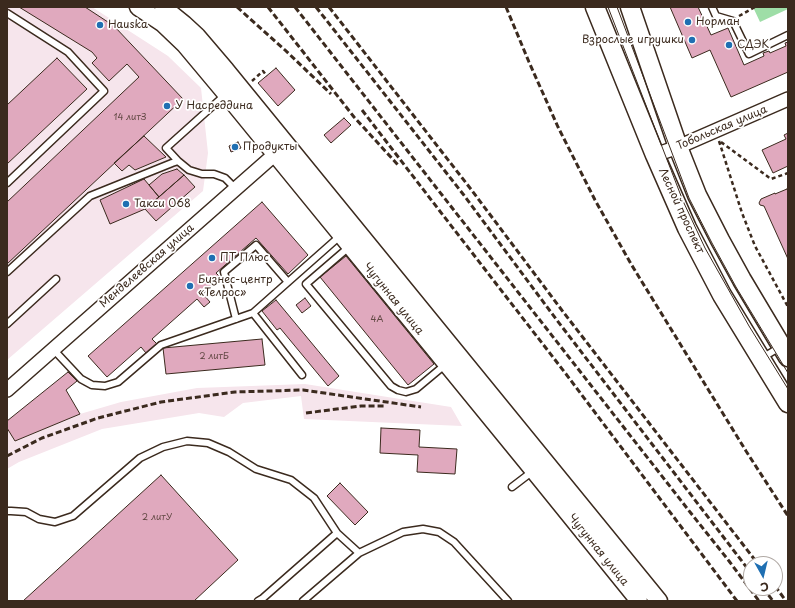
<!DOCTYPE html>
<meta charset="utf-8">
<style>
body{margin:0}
#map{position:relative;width:795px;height:608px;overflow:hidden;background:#fff;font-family:"Playpen Sans",sans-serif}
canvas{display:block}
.frame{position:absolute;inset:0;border:8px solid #3b2a1e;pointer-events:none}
.north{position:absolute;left:743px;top:556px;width:40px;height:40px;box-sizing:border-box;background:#fff;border:1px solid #b1aaa5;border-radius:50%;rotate:172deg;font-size:11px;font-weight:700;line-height:16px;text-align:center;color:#3b2a1e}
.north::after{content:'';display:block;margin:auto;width:14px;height:18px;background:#1f6fb2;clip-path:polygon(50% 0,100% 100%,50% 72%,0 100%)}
</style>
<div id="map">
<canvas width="795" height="608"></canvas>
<div class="frame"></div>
<div class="north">С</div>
</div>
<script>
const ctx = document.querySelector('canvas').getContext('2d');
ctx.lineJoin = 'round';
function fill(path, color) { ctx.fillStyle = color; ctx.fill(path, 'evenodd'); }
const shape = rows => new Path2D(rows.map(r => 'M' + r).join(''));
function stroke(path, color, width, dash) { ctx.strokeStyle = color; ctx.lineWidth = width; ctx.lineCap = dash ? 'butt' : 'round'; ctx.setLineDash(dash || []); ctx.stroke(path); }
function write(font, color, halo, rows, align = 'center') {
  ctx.font = font + ' "Playpen Sans",sans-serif'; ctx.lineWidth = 3.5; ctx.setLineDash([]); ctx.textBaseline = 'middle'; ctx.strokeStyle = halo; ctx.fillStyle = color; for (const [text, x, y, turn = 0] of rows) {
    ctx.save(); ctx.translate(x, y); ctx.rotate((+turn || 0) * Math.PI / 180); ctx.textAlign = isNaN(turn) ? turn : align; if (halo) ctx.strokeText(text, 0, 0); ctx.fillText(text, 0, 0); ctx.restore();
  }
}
fill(shape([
 [7,7,92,7,168,56,201,88,208,153,203,191,7,360],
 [305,384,451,407,462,426,304,419,301,396,243,403,224,417,199,413,102,429,19,462,7,469,7,428,15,441,80,414,121,402,197,388]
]), '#f6e5ec');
fill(shape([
 [753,7,788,7,788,9,760,22]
]), '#9edea7');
const building = shape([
 [19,7,85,7,114,26,183,99,7,264,7,202,139,77,127,64,109,81,92,63,97,58,92,52,19,7],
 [670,7,698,7,711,35,728,28,744,65,764,56,763,53,769,51,770,53,786,46,785,43,788,42,788,72,731,97,710,50,692,58,670,7],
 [57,58,87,89,7,164,7,105,57,58],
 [276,68,295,90,278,106,258,83,276,68],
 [344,118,351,125,331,143,324,135,344,118],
 [788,133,788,166,773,173,762,150,786,139,784,135,788,133],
 [144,136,166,157,135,170,129,165,122,171,114,163,144,136],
 [238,142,241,148,231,152,229,146,238,142],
 [177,169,184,175,159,197,149,185,162,174,177,169],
 [184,175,195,187,156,221,145,209,184,175],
 [144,179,159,197,145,209,110,224,100,200,144,179],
 [787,189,788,191,788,259,764,206,760,205,759,203,761,199,775,193,775,194,787,189],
 [262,202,308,255,288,274,256,238,216,273,221,278,203,294,210,302,204,307,197,299,152,339,157,344,146,353,141,347,107,377,88,356,262,202],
 [346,256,434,364,408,385,320,277,346,256],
 [305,298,311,306,302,313,296,305,305,298],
 [276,300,339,376,328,386,280,328,277,330,262,311,276,300],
 [262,339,265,365,166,374,163,348,262,339],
 [68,372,77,381,66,390,80,414,15,441,7,428,7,421,68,372],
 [381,428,420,430,419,447,457,449,455,474,417,472,418,455,380,453,381,428],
 [161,475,238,560,194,601,23,601,161,475],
 [340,483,368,512,355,525,327,496,340,483]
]);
fill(building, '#e0a9be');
stroke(building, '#3b2a1e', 1);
const service = shape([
 [712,7,716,16,733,21,749,54,788,35],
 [7,13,68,52,104,91,7,183],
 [178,161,166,148,225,95],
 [349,247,306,284,391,386,398,390,406,392,416,389,446,364],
 [7,272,90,196,172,163,178,161,189,170,202,174,214,174,225,178,235,188],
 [253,313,302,375],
 [236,319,224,272,256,245,288,282],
 [7,324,56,279],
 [53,349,81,379,92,385,105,386,118,382,161,345,253,313,340,236],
 [762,358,780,347],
 [512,487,533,471],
 [7,511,11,511,26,512,39,519,55,522,73,516,140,458,163,447,187,441,208,443,229,452,256,469,291,480,314,498,337,533,359,553],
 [258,601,263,598,337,533],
 [303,601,359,553,403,532,423,529,439,532,454,542,508,601]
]);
const minor = shape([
 [655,155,678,147,788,99],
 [7,390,282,148]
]);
const tertiary = shape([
 [138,7,162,23,185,45,226,94,533,470,639,601],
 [163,7,184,24,197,36,226,70,659,601]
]);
const secondary = shape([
 [595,7,655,155,687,228,722,295,788,403],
 [630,7,678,147,697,195,720,240,742,280,788,357]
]);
stroke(service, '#3b2a1e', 9);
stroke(minor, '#3b2a1e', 16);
stroke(tertiary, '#3b2a1e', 19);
stroke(secondary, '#3b2a1e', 21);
stroke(shape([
 [739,16,755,7],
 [252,81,263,71,267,76],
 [719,141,742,213,755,246,788,307],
 [721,142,771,179,788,173]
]), '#3b2a1e', 2.5, [4, 3]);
stroke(service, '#fff', 6);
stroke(minor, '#fff', 13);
stroke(tertiary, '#fff', 16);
stroke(secondary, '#fff', 18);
stroke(shape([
 [608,7,683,201,705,248,749,326,788,389],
 [617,7,689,198,712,243,736,287,788,373]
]), '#3b2a1e', 1);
stroke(shape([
 [237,7,285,50,331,94],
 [268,7,354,117,399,166],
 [295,7,690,512,729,561,759,601],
 [316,7,463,194,556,319,751,573],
 [329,7,470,188,564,313,758,564],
 [506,7,529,62,558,127,595,200,631,264,746,451,788,516],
 [362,110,439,210,566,374,737,601],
 [306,413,361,406,385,406],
 [7,456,42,438,98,418,161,402,235,392,303,390,421,407],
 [775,586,786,601],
 [763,588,773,601]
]), '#3b2a1e', 3, [6, 3]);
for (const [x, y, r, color] of [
 [688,22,4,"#1f6fb2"],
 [100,25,4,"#1f6fb2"],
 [692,40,4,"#1f6fb2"],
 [729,45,4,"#1f6fb2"],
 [167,106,4,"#1f6fb2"],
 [235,147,4,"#1f6fb2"],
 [126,204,4,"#1f6fb2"],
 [212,258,4,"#1f6fb2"],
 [190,286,4,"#1f6fb2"]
]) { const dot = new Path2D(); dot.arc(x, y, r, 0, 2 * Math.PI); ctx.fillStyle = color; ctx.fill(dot); stroke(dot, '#fff', 1.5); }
write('9px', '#644a46', null, [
 ["14 литЗ",130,118],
 ["4А",377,320],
 ["2 литБ",214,357],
 ["2 литУ",157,518]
]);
write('11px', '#3b2a1e', '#fff', [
 ["Норман",696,22],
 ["Hauska",108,25],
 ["Взрослые игрушки",684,40,"right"],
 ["СДЭК",737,45],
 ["У Насреддина",175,106],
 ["Продукты",243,147],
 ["Такси 068",134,204],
 ["ПТ Плюс",220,258],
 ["Бизнес-центр",198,280],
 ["«Телрос»",198,293]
], 'left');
write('11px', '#3b2a1e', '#fff', [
 ["Тобольская улица",722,128,-23],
 ["Лесной проспект",681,211,65],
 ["Менделеевская улица",147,266,-41],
 ["Чугунная улица",393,299,51],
 ["Чугунная улица",598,550,51]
]);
</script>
